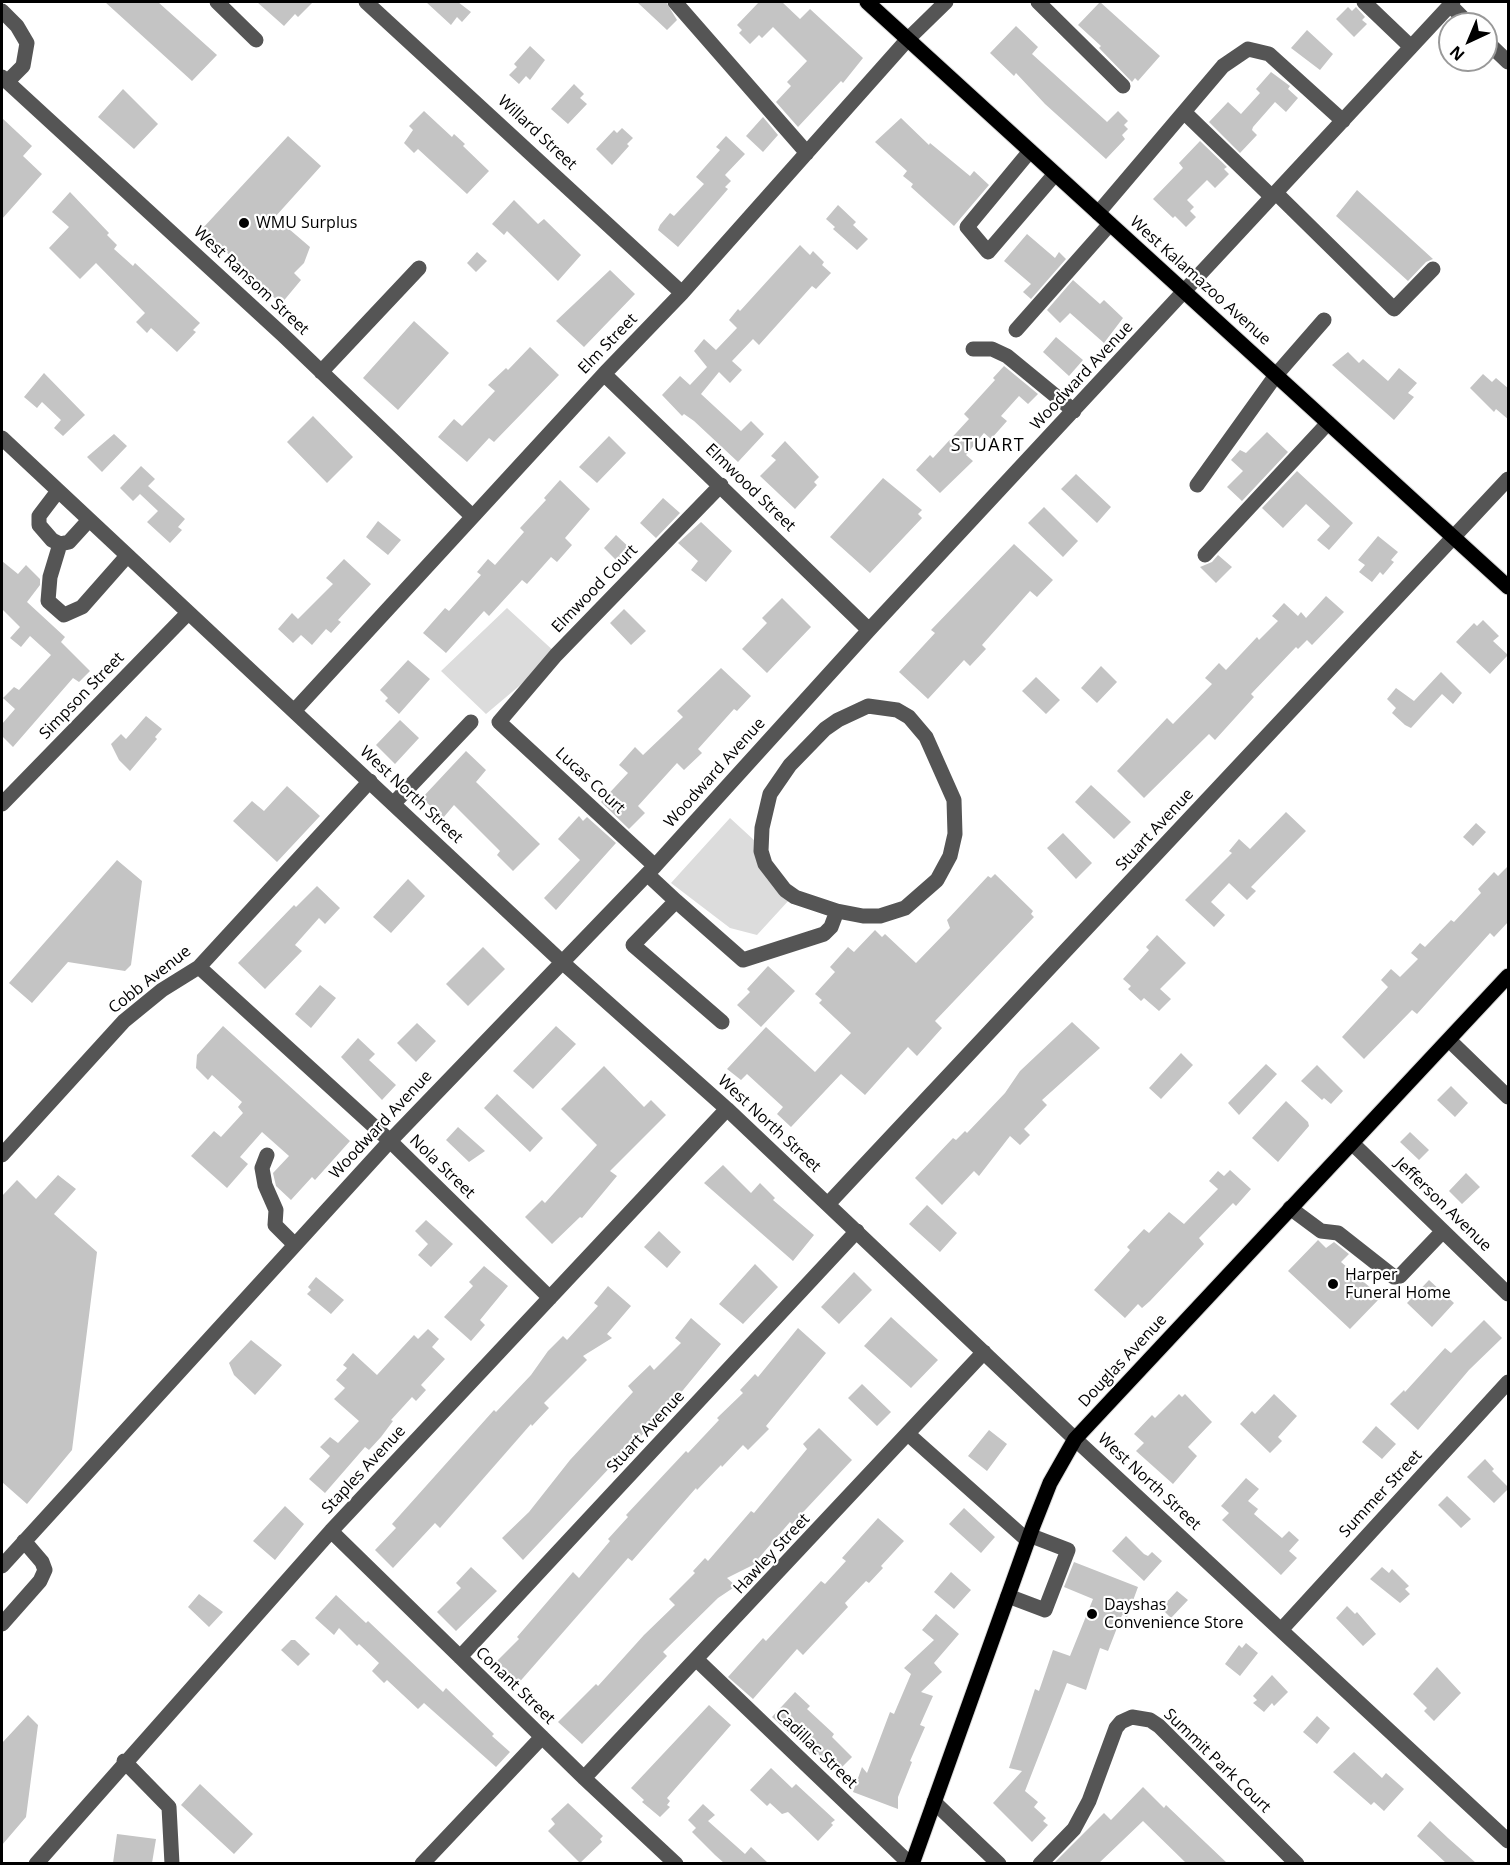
<!DOCTYPE html>
<style>
body{margin:0}
#map{position:relative;width:1510px;height:1865px;overflow:hidden;background:#fff;font-family:"Open Sans",sans-serif}
canvas{display:block}
.frame{position:absolute;inset:0;border:3px solid #000;pointer-events:none}
.north{position:absolute;left:1438px;top:12px;width:60px;height:60px;box-sizing:border-box;background:#fff;border:2px solid #999;border-radius:50%;rotate:224deg;font-size:16px;font-weight:700;line-height:24px;text-align:center;color:#000}
.north::after{content:'';display:block;margin:auto;width:21px;height:27px;background:#000;clip-path:polygon(50% 0,100% 100%,50% 72%,0 100%)}
</style>
<div id="map">
<canvas width="1510" height="1865"></canvas>
<div class="frame"></div>
<div class="north">N</div>
</div>
<script>
const ctx = document.querySelector('canvas').getContext('2d');
ctx.lineJoin = 'round';
function fill(path, color) { ctx.fillStyle = color; ctx.fill(path, 'evenodd'); }
const shape = rows => new Path2D(rows.map(r => 'M' + r).join(''));
function stroke(path, color, width, dash) { ctx.strokeStyle = color; ctx.lineWidth = width; ctx.lineCap = dash ? 'butt' : 'round'; ctx.setLineDash(dash || []); ctx.stroke(path); }
function write(font, color, halo, rows, align = 'center') {
  ctx.font = font + ' "Open Sans",sans-serif'; ctx.lineWidth = 4.5; ctx.setLineDash([]); ctx.textBaseline = 'middle'; ctx.strokeStyle = halo; ctx.fillStyle = color; for (const [text, x, y, turn = 0] of rows) {
    ctx.save(); ctx.translate(x, y); ctx.rotate((+turn || 0) * Math.PI / 180); ctx.textAlign = isNaN(turn) ? turn : align; if (halo) ctx.strokeText(text, 0, 0); ctx.fillText(text, 0, 0); ctx.restore();
  }
}
fill(shape([
 [507,608,557,654,486,714,441,671],
 [730,818,755,841,767,879,790,899,757,935,730,928,671,883]
]), '#dcdcdc');
fill(shape([
 [105,2,158,2,217,55,192,81],
 [257,2,313,2,298,17,295,14,284,26],
 [426,2,458,2,471,12,462,22,457,17,451,25],
 [637,2,666,2,677,20,667,30],
 [759,2,782,2,800,19,810,9,863,58,843,83,841,81,798,127,776,102,791,86,787,82,807,61,773,27,762,38,759,35,750,44,739,33,742,30,737,25],
 [1100,2,1160,56,1138,81,1135,78,1132,82,1099,48,1101,46,1078,25],
 [1348,7,1352,11,1356,7,1365,17,1362,20,1367,24,1354,37,1336,19],
 [1016,26,1038,47,1032,54,1105,120,1107,122,1118,111,1128,121,1124,125,1128,129,1122,135,1125,139,1106,159,1045,104,1016,73,1014,76,990,53],
 [1307,30,1333,54,1320,70,1291,48],
 [530,46,545,60,530,80,526,76,519,84,509,75,517,67,514,64],
 [1271,72,1290,86,1288,89,1298,98,1286,112,1275,102,1253,127,1252,130,1257,135,1240,153,1209,122,1228,102,1241,114,1260,93,1256,89],
 [574,84,584,94,580,98,587,104,568,124,551,109],
 [123,89,158,124,134,149,98,117],
 [424,111,452,137,454,134,465,144,463,146,489,171,467,194,418,149,414,153,404,143,413,130,409,126],
 [763,117,778,135,763,152,746,136],
 [2,118,32,146,23,156,42,174,2,219],
 [901,118,929,145,930,143,970,176,974,171,989,185,954,226,911,187,913,184,903,176,907,171,875,142],
 [622,128,633,138,627,144,629,146,612,165,596,149,614,130,617,133],
 [288,136,321,166,275,217,310,247,304,263,294,273,301,280,281,304,202,229],
 [726,136,745,154,725,175,731,181,725,187,728,189,678,247,658,230,660,225,670,213,674,216,704,184,696,177,720,150,716,147],
 [1200,141,1227,167,1224,169,1229,174,1215,188,1207,180,1187,200,1194,207,1190,211,1196,217,1186,227,1175,216,1173,218,1153,199,1183,168,1179,163],
 [1357,190,1433,259,1426,262,1408,281,1336,216],
 [70,192,109,233,107,235,117,245,114,249,133,266,135,263,200,323,193,330,196,332,177,352,151,328,147,333,136,322,145,313,96,263,80,279,49,248,69,227,52,212],
 [514,200,538,224,544,219,581,255,558,281,507,231,504,235,492,224],
 [838,205,856,222,853,225,868,239,857,250,833,229,835,227,826,219],
 [1027,234,1055,258,1059,252,1066,259,1031,299,1023,292,1031,284,1004,261],
 [800,245,810,255,813,251,824,262,822,265,831,273,816,289,812,286,759,345,753,339,732,361,742,370,730,383,719,372,701,394,741,431,751,421,764,434,738,462,694,421,684,414,682,416,662,395,680,376,690,385,707,367,694,351,704,339,716,350,737,328,729,320,738,309,740,311],
 [477,252,487,261,476,272,467,263],
 [610,270,635,294,584,347,556,321],
 [1073,280,1100,304,1104,300,1123,318,1104,343,1070,313,1060,323,1047,310],
 [414,321,449,353,398,410,363,378],
 [1056,337,1083,360,1069,376,1043,352],
 [530,347,559,375,494,442,489,438,467,462,438,437,454,419,462,426,495,391,488,385,506,368,508,370],
 [1348,352,1359,363,1363,359,1388,381,1399,368,1417,383,1408,393,1414,397,1394,420,1332,365],
 [1004,366,1038,394,1028,404,1019,396,1001,416,1007,421,991,439,984,433,966,455,973,461,940,493,916,470,930,455,933,458,969,419,964,414,995,380,993,378],
 [44,373,85,415,63,436,54,428,61,420,42,402,37,408,24,397],
 [1483,374,1492,382,1496,378,1509,389,1509,420,1496,409,1494,412,1470,388],
 [313,416,353,457,327,483,287,442],
 [1267,432,1288,452,1242,501,1227,487,1243,471,1231,460,1240,450,1246,453],
 [114,434,127,446,102,472,87,457],
 [609,436,626,453,597,483,579,467],
 [785,441,819,477,814,482,817,485,795,509,760,476,776,460,771,456],
 [141,466,155,479,148,486,185,519,178,527,182,530,170,543,147,522,158,511,140,494,133,501,120,488],
 [1297,471,1353,523,1329,550,1317,540,1330,526,1306,504,1283,528,1262,508],
 [1076,474,1111,507,1097,523,1061,489],
 [883,478,922,510,918,514,922,518,870,573,830,537],
 [560,480,590,509,565,538,572,545,557,562,551,557,527,584,522,580,489,616,484,611,446,653,423,633,445,608,449,611,481,575,477,572,488,559,495,565,524,532,520,528,546,500,544,498],
 [663,498,680,513,656,538,640,523],
 [1044,507,1078,541,1063,557,1028,523],
 [378,521,401,540,388,555,366,537],
 [701,522,732,551,706,582,691,570,698,561,678,543],
 [616,535,633,551,620,564,604,548],
 [1378,536,1398,552,1391,560,1394,562,1383,575,1380,572,1372,582,1359,572,1365,565,1358,560],
 [1014,544,1053,580,1037,597,1030,591,982,645,986,649,970,666,964,660,928,699,899,672,935,633,931,630],
 [1218,555,1232,567,1216,583,1200,567,1212,562],
 [344,559,371,584,338,620,341,622,331,633,326,629,312,645,301,635,293,643,278,629,292,613,298,619,333,584,326,578],
 [2,561,18,574,26,565,40,579,40,585,27,602,65,637,61,642,90,671,79,682,73,678,13,747,2,736,2,724,15,709,3,698,14,687,19,690,51,655,30,636,21,647,10,638,20,627,2,609],
 [1326,596,1344,612,1312,645,1307,640,1298,649,1296,647,1251,694,1254,697,1215,740,1209,734,1144,798,1117,771,1167,718,1173,724,1212,684,1205,678,1219,663,1226,670,1257,637,1259,640,1278,621,1272,616,1284,603,1298,616,1301,612,1306,618],
 [782,598,811,627,767,673,742,649,767,623,762,618],
 [624,609,646,631,631,645,610,623],
 [1483,620,1499,636,1493,641,1508,655,1490,674,1456,642,1474,623,1477,626],
 [408,660,430,679,399,714,385,701,388,698,380,690],
 [1101,666,1117,682,1097,703,1081,688],
 [721,668,751,696,737,711,734,709,698,749,702,753,684,770,677,763,638,806,645,813,629,829,601,802,628,773,619,765,635,747,643,755,683,717,677,711],
 [1441,672,1462,693,1453,704,1442,694,1411,728,1405,725,1392,713,1396,708,1387,699,1396,688,1414,701],
 [1036,677,1060,700,1046,714,1022,691],
 [146,716,162,729,155,737,157,739,130,771,119,760,111,744,121,734,126,739],
 [400,720,419,738,395,764,376,745],
 [466,751,486,770,476,782,540,844,513,871,497,855,500,851,454,805,443,818,422,798],
 [1091,785,1131,822,1114,839,1075,802],
 [287,786,320,816,277,862,233,821,252,801,264,811],
 [1286,812,1306,831,1251,887,1256,891,1247,900,1229,883,1211,902,1225,915,1214,927,1185,900,1232,853,1229,851,1239,839,1250,849],
 [579,816,583,821,587,817,616,843,556,910,544,898,580,860,558,839],
 [1476,823,1486,832,1473,846,1463,837],
 [1063,833,1092,863,1076,879,1047,848],
 [117,860,142,881,131,965,125,971,68,962,32,1003,9,983],
 [1509,865,1509,921,1494,937,1490,933,1417,1014,1412,1010,1364,1059,1342,1037,1388,987,1381,980,1391,969,1400,977,1418,959,1411,953,1420,943,1425,947,1451,920,1454,922,1481,893,1478,889,1494,872,1498,876],
 [995,874,1033,911,1031,914,1034,917,935,1021,942,1028,917,1056,908,1047,865,1095,841,1074,791,1127,777,1114,783,1107,747,1074,741,1080,727,1069,766,1027,815,1072,851,1033,819,1003,822,1000,815,994,835,972,830,967,848,947,854,952,875,930,882,937,885,934,916,963,950,928,947,920,988,876,991,878],
 [408,879,425,896,391,933,373,917],
 [317,886,340,908,325,924,319,918,295,945,302,951,265,989,238,963,294,905,296,907],
 [1157,935,1186,963,1160,989,1171,999,1159,1011,1144,998,1141,1001,1128,989,1131,986,1123,979,1149,950,1146,947],
 [483,947,505,969,468,1006,446,984],
 [768,966,795,991,761,1027,737,1005,750,992,747,989],
 [320,985,336,998,311,1028,295,1014],
 [1072,1022,1100,1048,1042,1100,1047,1105,1024,1129,1030,1135,1020,1145,1010,1136,979,1176,974,1171,942,1205,915,1178,953,1138,956,1140,965,1131,967,1133,1005,1093,1020,1071],
 [417,1023,436,1041,416,1062,397,1043],
 [223,1026,350,1141,315,1180,312,1177,291,1200,276,1186,273,1173,289,1156,262,1132,240,1157,248,1164,227,1188,191,1156,214,1131,221,1137,243,1113,238,1107,242,1102,212,1075,208,1080,196,1068,197,1055],
 [556,1026,576,1044,533,1089,513,1071],
 [358,1038,375,1054,369,1060,396,1085,382,1100,341,1057],
 [1181,1053,1193,1065,1161,1099,1149,1088],
 [1266,1064,1277,1074,1239,1115,1228,1103],
 [1317,1065,1343,1091,1331,1104,1324,1098,1322,1100,1301,1081],
 [604,1066,644,1107,651,1100,666,1115,610,1171,617,1176,582,1218,580,1217,552,1244,525,1217,542,1200,545,1203,597,1145,561,1109],
 [1451,1086,1468,1103,1455,1117,1437,1100],
 [497,1094,543,1138,530,1152,484,1108],
 [1286,1101,1308,1122,1309,1126,1278,1162,1252,1138],
 [458,1127,485,1151,469,1162,446,1140],
 [1410,1132,1429,1150,1419,1160,1400,1142],
 [723,1165,751,1193,760,1183,775,1198,773,1200,814,1235,793,1261,704,1183],
 [1230,1170,1251,1189,1236,1206,1233,1203,1199,1238,1204,1244,1150,1301,1142,1308,1138,1304,1125,1318,1094,1290,1130,1250,1127,1247,1144,1229,1149,1233,1169,1212,1184,1224,1218,1189,1209,1181,1218,1171,1224,1176],
 [1466,1173,1480,1187,1462,1204,1449,1191],
 [58,1175,76,1189,54,1214,97,1252,72,1450,27,1504,2,1482,2,1196,17,1180,36,1199],
 [927,1205,957,1233,940,1252,909,1224],
 [426,1220,453,1244,431,1267,418,1255,428,1244,415,1231],
 [659,1231,681,1252,667,1268,644,1247],
 [1318,1240,1326,1248,1334,1242,1349,1254,1341,1262,1381,1297,1350,1329,1288,1271],
 [755,1264,778,1287,743,1324,719,1304],
 [484,1266,508,1286,480,1320,485,1325,471,1341,444,1317,473,1286,469,1282],
 [854,1272,872,1290,839,1324,821,1307],
 [316,1277,344,1300,331,1314,307,1294,311,1290,308,1287],
 [1429,1280,1454,1303,1432,1327,1407,1303],
 [608,1286,631,1306,607,1334,612,1338,583,1356,587,1360,544,1403,549,1408,532,1426,531,1424,440,1528,435,1523,393,1568,375,1550,396,1528,392,1524,494,1410,496,1412,531,1375,548,1351,563,1336,567,1340,598,1306,594,1303],
 [891,1317,938,1360,911,1388,864,1346],
 [691,1318,721,1344,679,1395,682,1398,631,1445,523,1560,502,1538,529,1512,570,1460,633,1392,628,1386,650,1365,654,1370,681,1343,675,1338],
 [1484,1320,1502,1338,1469,1370,1418,1430,1390,1404,1404,1390,1405,1392,1445,1348,1451,1353],
 [798,1328,826,1353,766,1426,769,1429,748,1450,743,1445,722,1467,721,1465,697,1490,696,1488,632,1561,628,1558,516,1686,494,1664,519,1639,517,1637,573,1572,579,1578,610,1541,608,1539,628,1517,626,1515,686,1451,688,1453,719,1420,717,1418,743,1393,740,1390,755,1374,758,1377],
 [428,1329,439,1339,432,1347,445,1359,421,1385,426,1390,416,1401,412,1397,391,1420,393,1421,381,1437,369,1450,365,1447,325,1493,309,1479,330,1456,320,1447,330,1437,338,1443,359,1421,334,1399,345,1388,336,1380,347,1368,343,1365,353,1353,377,1375,414,1335,418,1339],
 [251,1340,282,1365,255,1395,234,1375,229,1363],
 [862,1384,891,1412,877,1426,848,1398],
 [1179,1394,1182,1397,1185,1394,1212,1422,1188,1447,1197,1456,1173,1484,1136,1451,1144,1443,1134,1434,1152,1415,1155,1418],
 [1274,1394,1297,1416,1278,1437,1282,1441,1270,1453,1240,1424,1252,1411,1255,1414],
 [1376,1426,1396,1444,1382,1459,1362,1442],
 [819,1428,852,1460,792,1524,790,1522,758,1559,761,1561,727,1578,736,1586,718,1598,663,1652,667,1656,582,1744,558,1722,596,1684,598,1686,644,1635,675,1605,669,1599,695,1573,693,1571,705,1558,708,1561,751,1511,754,1513,807,1449,803,1444],
 [989,1430,1007,1444,987,1471,968,1456],
 [1485,1459,1494,1469,1492,1471,1509,1488,1494,1503,1467,1477],
 [1246,1478,1259,1489,1248,1501,1258,1509,1254,1514,1282,1538,1289,1531,1299,1540,1289,1551,1297,1558,1281,1575,1222,1520,1229,1513,1221,1506],
 [1447,1496,1471,1519,1461,1528,1438,1505],
 [285,1506,304,1524,275,1560,253,1541],
 [964,1508,995,1537,981,1553,949,1524],
 [878,1518,904,1541,881,1566,883,1568,869,1583,866,1581,845,1603,848,1607,803,1655,797,1649,753,1699,728,1677,763,1638,766,1641,821,1581,825,1584,846,1561,842,1558],
 [1126,1536,1144,1554,1148,1556,1152,1552,1162,1561,1144,1581,1112,1551],
 [1074,1562,1138,1587,1127,1617,1122,1615,1108,1651,1100,1648,1086,1690,1067,1683,1025,1791,1038,1802,1034,1807,1046,1818,1043,1821,1048,1825,1032,1842,993,1803,1022,1771,1009,1768,1035,1689,1039,1691,1053,1650,1070,1656,1093,1599,1064,1587],
 [471,1567,497,1591,456,1631,437,1612,461,1588,456,1583],
 [1382,1567,1389,1573,1392,1569,1409,1586,1405,1589,1410,1594,1400,1603,1370,1579],
 [951,1572,971,1590,954,1609,934,1592],
 [1177,1591,1188,1600,1171,1618,1161,1608],
 [199,1594,223,1612,209,1627,188,1607],
 [336,1595,366,1623,368,1621,443,1692,446,1688,494,1734,492,1736,510,1752,496,1767,424,1703,418,1709,387,1680,384,1683,372,1671,379,1663,359,1644,357,1646,339,1628,334,1635,315,1618],
 [1347,1606,1355,1614,1357,1612,1376,1634,1363,1646,1336,1618],
 [936,1614,959,1634,934,1663,942,1672,921,1692,933,1696,920,1725,925,1727,910,1761,912,1762,898,1797,898,1809,853,1792,862,1767,867,1773,890,1712,894,1714,911,1674,904,1668,934,1640,922,1630],
 [291,1640,295,1640,310,1654,298,1666,281,1650],
 [1246,1643,1258,1653,1240,1676,1225,1664,1239,1645,1242,1648],
 [1437,1667,1461,1693,1434,1721,1424,1711,1427,1708,1413,1694],
 [1272,1675,1288,1692,1274,1706,1272,1703,1264,1712,1253,1703,1257,1700,1253,1696],
 [795,1692,810,1706,807,1709,834,1734,832,1737,852,1757,837,1772,817,1753,815,1756,772,1717],
 [709,1705,731,1725,667,1798,670,1801,667,1805,670,1807,660,1817,642,1802,644,1800,631,1788],
 [28,1715,38,1725,26,1817,2,1845,2,1743],
 [1317,1716,1330,1728,1317,1744,1303,1732],
 [1354,1752,1382,1778,1386,1773,1404,1789,1384,1811,1374,1802,1371,1805,1333,1772],
 [771,1768,792,1788,796,1784,835,1820,831,1823,833,1825,818,1841,788,1812,782,1814,770,1803,767,1806,750,1790],
 [200,1784,253,1834,234,1854,181,1805],
 [1143,1787,1164,1808,1166,1805,1227,1863,1186,1863,1143,1821,1099,1863,1054,1863,1104,1813,1111,1820],
 [568,1803,603,1836,600,1839,602,1842,580,1863,548,1831,555,1824,551,1819],
 [703,1804,715,1815,708,1821,745,1854,751,1847,768,1863,724,1863,715,1855,692,1832,696,1828,688,1820],
 [1430,1821,1448,1838,1476,1863,1446,1863,1417,1836],
 [117,1834,156,1839,152,1863,113,1863]
]), '#c4c4c4');
const major = shape([
 [867,2,1508,587],
 [912,1864,1033,1526,1050,1483,1075,1439,1508,976]
]);
stroke(major, '#dbdbdb', 17);
stroke(shape([
 [217,2,256,40],
 [366,2,682,293],
 [675,2,807,153],
 [1038,2,1123,86],
 [1364,2,1411,47],
 [1450,5,1469,24],
 [2,11,17,26,27,43,23,66,7,82],
 [1486,41,1508,62],
 [2,77,284,336,472,516],
 [1184,112,1272,197],
 [1030,151,967,227,988,252,1055,174],
 [1276,193,1394,309,1433,269],
 [1098,213,1223,66,1248,49,1269,54,1343,121],
 [1016,330,1110,224],
 [973,349,992,349,1007,356,1074,411],
 [321,372,419,268],
 [604,374,869,630],
 [2,438,562,962,727,1109,1075,1439,1508,1841],
 [1197,485,1276,375,1324,320],
 [58,491,39,516,39,525,52,540,60,544,69,542,89,520],
 [60,544,50,577,48,601,64,615,82,607,127,556],
 [1205,555,1328,423],
 [294,711,604,374,682,293,908,39,946,2],
 [394,803,471,722],
 [2,804,188,613],
 [655,866,499,722,556,655,721,485],
 [647,874,676,901,633,945,722,1022],
 [676,901,743,960,824,934,831,927,837,911,795,897,785,890,765,864,761,851,762,828,770,794,790,765,825,729,838,720,868,706,897,710,909,717,926,737,954,800,955,834,950,856,937,880,905,908,880,916,863,916,837,911],
 [199,967,390,1141,550,1298],
 [1450,1041,1508,1097],
 [1352,1143,1508,1294],
 [2,1155,124,1021,162,990,199,967,370,781],
 [267,1155,262,1168,265,1185,276,1210,275,1225,295,1245],
 [828,1204,1508,479],
 [1290,1208,1321,1231,1338,1233,1394,1277,1400,1276,1443,1231],
 [908,1434,1027,1540],
 [331,1531,584,1778,676,1864],
 [2,1566,390,1141,655,866,869,630,1453,2],
 [1008,1596,1045,1610,1068,1550,1029,1535],
 [2,1624,40,1581,45,1570,42,1562,24,1541],
 [1281,1630,1508,1382],
 [460,1657,857,1231],
 [697,1660,910,1864],
 [124,1761,169,1807,172,1864],
 [584,1778,984,1352],
 [934,1802,999,1864],
 [36,1864,331,1531,727,1109],
 [422,1864,542,1737],
 [1040,1864,1074,1829,1089,1801,1116,1728,1121,1722,1132,1717,1150,1720,1159,1726,1297,1864]
]), '#555', 15);
stroke(major, '#000', 15);
for (const [x, y, r, color] of [
 [244,223,6,"#000"],
 [1333,1284,6,"#000"],
 [1092,1614,6,"#000"]
]) { const dot = new Path2D(); dot.arc(x, y, r, 0, 2 * Math.PI); ctx.fillStyle = color; ctx.fill(dot); stroke(dot, '#fff', 2); }
write('16px', '#000', '#fff', [
 ["Willard Street",537,133,43],
 ["West Ransom Street",251,281,43],
 ["West Kalamazoo Avenue",1200,281,42],
 ["Elm Street",608,344,-46],
 ["Woodward Avenue",1082,376,-47],
 ["Elmwood Street",750,488,44],
 ["Elmwood Court",595,589,-46],
 ["Simpson Street",82,696,-46],
 ["Woodward Avenue",715,773,-48],
 ["Lucas Court",590,781,43],
 ["West North Street",411,795,43],
 ["Stuart Avenue",1155,830,-47],
 ["Cobb Avenue",150,980,-38],
 ["West North Street",769,1124,43],
 ["Woodward Avenue",381,1125,-47],
 ["Nola Street",442,1167,44],
 ["Jefferson Avenue",1443,1205,44],
 ["Douglas Avenue",1123,1361,-47],
 ["Stuart Avenue",646,1432,-47],
 ["Staples Avenue",364,1470,-47],
 ["West North Street",1149,1482,43],
 ["Summer Street",1381,1494,-47],
 ["Hawley Street",772,1554,-47],
 ["Conant Street",515,1686,44],
 ["Cadillac Street",816,1749,44],
 ["Summit Park Court",1217,1761,44]
]);
write('16px', '#000', '#fff', [
 ["WMU Surplus",256,223],
 ["Harper",1345,1275],
 ["Funeral Home",1345,1293],
 ["Dayshas",1104,1605],
 ["Convenience Store",1104,1623]
], 'left');
ctx.letterSpacing = '1.5px';
write('18px', '#000', '#fff', [
 ["STUART",988,446]
]);
ctx.letterSpacing = '0px';
</script>
